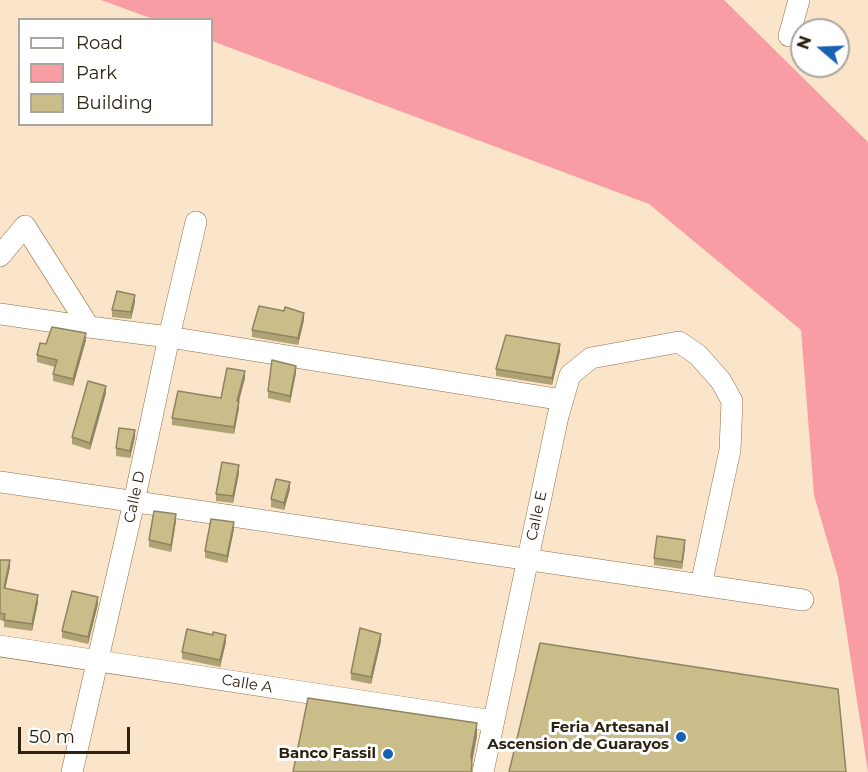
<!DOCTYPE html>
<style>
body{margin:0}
#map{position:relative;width:868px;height:772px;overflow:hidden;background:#fae5ca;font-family:Montserrat,sans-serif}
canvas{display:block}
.legend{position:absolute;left:18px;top:18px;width:195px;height:108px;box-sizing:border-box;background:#fff;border:2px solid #aba69f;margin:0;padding:8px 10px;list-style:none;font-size:18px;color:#2d210f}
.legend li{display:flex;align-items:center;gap:12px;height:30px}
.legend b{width:30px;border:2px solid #aba69f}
.north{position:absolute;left:790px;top:18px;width:60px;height:60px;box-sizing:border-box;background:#fff;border:2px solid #aba69f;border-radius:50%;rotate:289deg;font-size:16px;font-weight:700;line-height:24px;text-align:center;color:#2d210f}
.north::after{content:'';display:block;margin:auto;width:21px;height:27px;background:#1762b1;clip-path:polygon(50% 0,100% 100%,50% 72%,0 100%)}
.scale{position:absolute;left:18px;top:727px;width:112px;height:27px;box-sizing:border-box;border:3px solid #2d210f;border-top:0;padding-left:8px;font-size:18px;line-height:21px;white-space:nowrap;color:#2d210f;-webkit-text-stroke:4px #fff;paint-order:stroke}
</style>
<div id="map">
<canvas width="868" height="772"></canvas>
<ul class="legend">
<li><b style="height:8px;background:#fff"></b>Road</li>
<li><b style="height:16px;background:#f99da5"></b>Park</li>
<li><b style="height:16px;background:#cbbd89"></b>Building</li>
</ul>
<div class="north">N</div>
<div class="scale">50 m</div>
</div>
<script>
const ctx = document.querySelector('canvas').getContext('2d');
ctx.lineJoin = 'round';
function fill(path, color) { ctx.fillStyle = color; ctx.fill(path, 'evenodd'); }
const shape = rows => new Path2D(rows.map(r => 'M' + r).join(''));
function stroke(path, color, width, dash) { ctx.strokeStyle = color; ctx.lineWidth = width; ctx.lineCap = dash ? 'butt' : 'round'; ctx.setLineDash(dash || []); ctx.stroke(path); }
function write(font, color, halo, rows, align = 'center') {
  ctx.font = font + ' Montserrat,sans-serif'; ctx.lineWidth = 6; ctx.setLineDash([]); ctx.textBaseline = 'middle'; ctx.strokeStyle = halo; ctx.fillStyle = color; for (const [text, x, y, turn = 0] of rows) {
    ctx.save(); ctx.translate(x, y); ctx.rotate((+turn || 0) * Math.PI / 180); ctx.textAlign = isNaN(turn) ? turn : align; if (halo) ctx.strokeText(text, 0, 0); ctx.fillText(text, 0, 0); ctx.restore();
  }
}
fill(shape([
 [101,0,724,0,868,142,868,772,838,577,814,495,801,330,649,204,212,41,212,20,153,19]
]), '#f99da5');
const minor = shape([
 [789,36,799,0],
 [0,256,25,226,89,327],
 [0,314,89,327,169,337,563,400],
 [0,482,803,600],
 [0,646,493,721],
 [72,772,134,502,169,337,196,222],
 [483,772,558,416,570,375,591,358,679,342,698,355,721,381,732,401,730,450,701,585]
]);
stroke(minor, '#8d6f45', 22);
stroke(minor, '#fff', 21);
fill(shape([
 [135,302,131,319,112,317,112,310],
 [284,311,304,320,298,345,252,337,252,330],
 [86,340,73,386,53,381,53,374,55,367,37,362,37,355,46,344],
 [560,351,552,385,496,376,496,369],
 [296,373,290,403,268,398,268,391],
 [245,378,239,401,239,408,234,434,172,425,172,418,221,398],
 [106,393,90,450,72,444,72,437],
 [135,437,130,458,116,456,116,448],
 [239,473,233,503,216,501,216,494],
 [290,489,284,510,271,507,271,499],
 [176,521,171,552,149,547,149,540],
 [234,529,227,563,205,558,205,551],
 [685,547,682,569,654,565,654,558],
 [0,560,10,567,5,588,38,602,32,631,4,627,4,621,0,620],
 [98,604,88,644,62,638,62,631],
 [381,641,371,684,351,680,351,673],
 [226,642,220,667,182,659,182,652]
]), '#afa376');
fill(shape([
 [135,295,135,302,131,319,131,312],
 [304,313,304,320,298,345,298,338],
 [86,333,86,340,73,386,73,379],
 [560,344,560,351,552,385,552,378],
 [296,366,296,373,290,403,290,396],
 [245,371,245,378,237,408,237,401],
 [106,386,106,393,90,450,90,443],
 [239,401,239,408,234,434,234,427],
 [135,430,135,437,130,458,130,451],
 [239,465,239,473,233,503,233,496],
 [290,482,290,489,284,510,284,503],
 [176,514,176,521,171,552,171,545],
 [234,522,234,529,227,563,227,556],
 [685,540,685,547,682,569,682,562],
 [10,560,10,567,4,595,4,588],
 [38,595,38,602,32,631,32,624],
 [98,597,98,604,88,644,88,637],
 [381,634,381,641,371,684,371,677],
 [226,635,226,642,220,667,220,660],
 [477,723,477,736,471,769,471,756]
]), '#8e8460');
const building = shape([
 [117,291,135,295,131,312,112,310,117,291],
 [259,306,284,311,285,307,304,313,298,338,252,330,259,306],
 [52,327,86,333,73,379,53,374,57,360,37,355,40,343,46,344,52,327],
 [506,335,560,344,552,378,496,369,506,335],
 [272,360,296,366,290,396,268,391,272,360],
 [227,368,245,371,237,401,239,401,234,427,172,418,178,391,221,398,227,368],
 [88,381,106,386,90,443,72,437,88,381],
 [119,428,135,430,130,451,116,448,119,428],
 [222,462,239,465,233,496,216,494,222,462],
 [276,479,290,482,284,503,271,499,276,479],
 [154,511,176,514,171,545,149,540,154,511],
 [211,519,234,522,227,556,205,551,211,519],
 [657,536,685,540,682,562,654,558,657,536],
 [0,560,10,560,4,588,38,595,32,624,4,620,5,614,0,613,0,560],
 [72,591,98,597,88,637,62,631,72,591],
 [360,628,381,634,371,677,351,673,360,628],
 [187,629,213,635,213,632,226,635,220,660,182,652,187,629],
 [540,643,838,689,846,772,509,772,540,643],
 [308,698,477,723,471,756,472,765,471,772,293,772,308,698]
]);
fill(building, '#cbbd89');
stroke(building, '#8e8460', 1.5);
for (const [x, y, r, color] of [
 [681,737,6,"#1762b1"],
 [388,754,6,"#1762b1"]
]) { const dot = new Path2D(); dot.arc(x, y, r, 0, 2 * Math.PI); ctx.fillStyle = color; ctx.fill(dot); stroke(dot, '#fff', 2); }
write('15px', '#2d210f', '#fff', [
 ["Calle D",135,497,-78],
 ["Calle E",537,516,-78],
 ["Calle A",247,684,9]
]);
write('bold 15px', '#2d210f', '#fff', [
 ["Feria Artesanal",669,728],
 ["Ascension de Guarayos",669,745],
 ["Banco Fassil",376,754]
], 'right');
</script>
